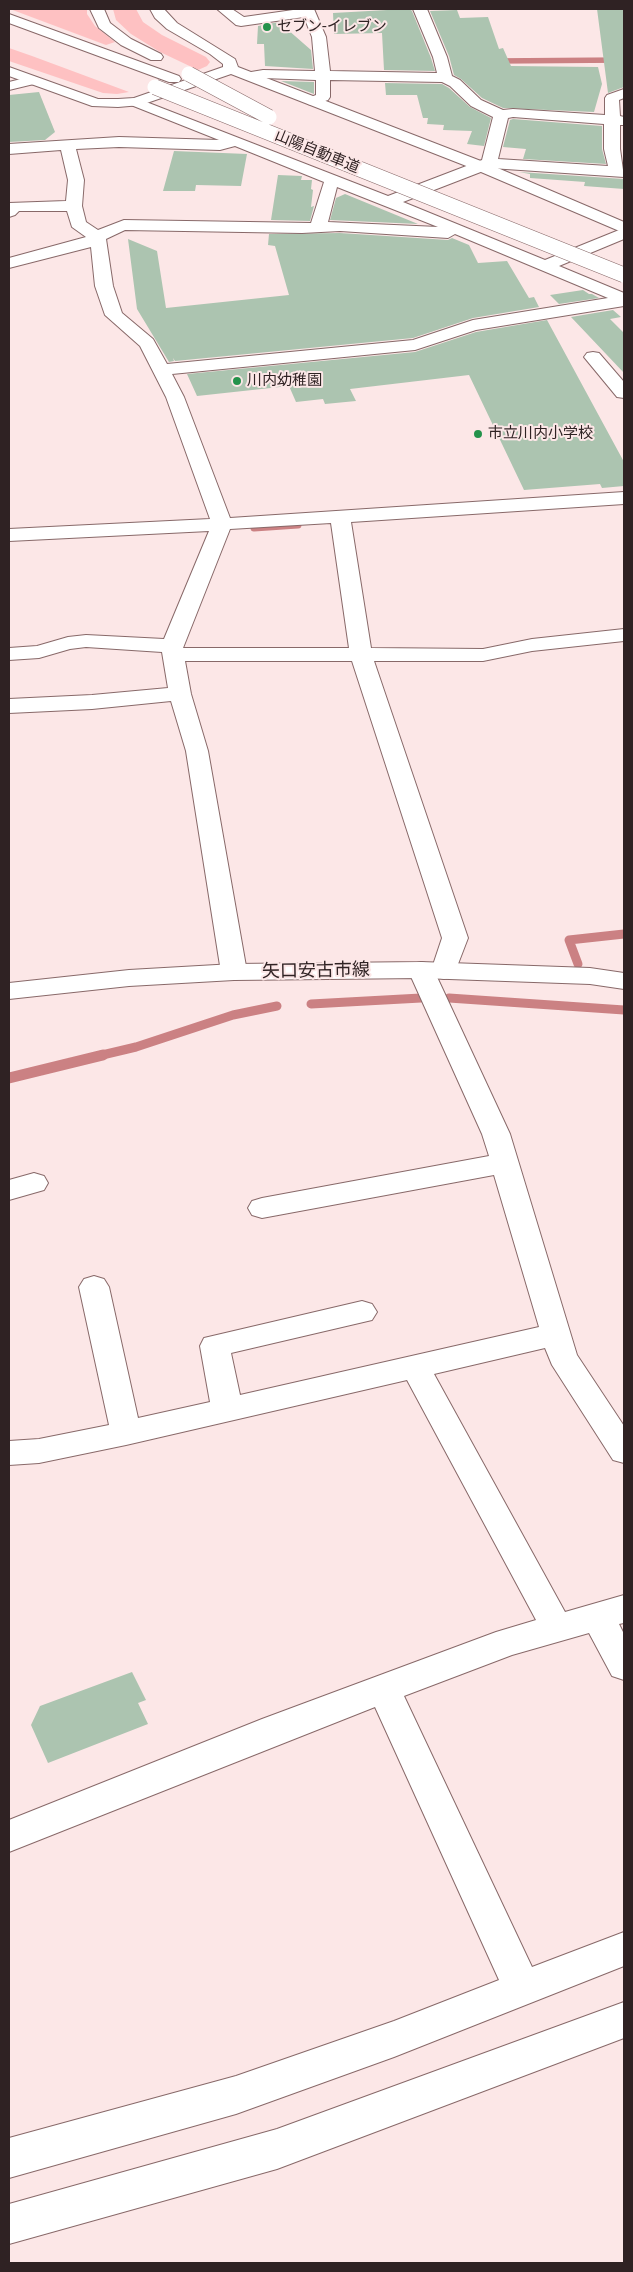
<!DOCTYPE html>
<meta charset="utf-8">
<style>
body{margin:0}
#map{position:relative;width:633px;height:2272px;overflow:hidden;background:#fce7e7;font-family:"Noto Serif",serif}
canvas{display:block}
.frame{position:absolute;inset:0;border:10px solid #2f2223;pointer-events:none}
</style>
<div id="map">
<canvas width="633" height="2272"></canvas>
<div class="frame"></div>
</div>
<script>
const ctx = document.querySelector('canvas').getContext('2d');
ctx.lineJoin = 'round';
function fill(path, color) { ctx.fillStyle = color; ctx.fill(path, 'evenodd'); }
const shape = rows => new Path2D(rows.map(r => 'M' + r).join(''));
function stroke(path, color, width, dash) { ctx.strokeStyle = color; ctx.lineWidth = width; ctx.lineCap = dash ? 'butt' : 'round'; ctx.setLineDash(dash || []); ctx.stroke(path); }
function write(font, color, halo, rows, align = 'center') {
  ctx.font = font + ' "Noto Serif","Noto Sans JP",serif'; ctx.lineWidth = 4; ctx.setLineDash([]); ctx.textBaseline = 'middle'; ctx.strokeStyle = halo; ctx.fillStyle = color; for (const [text, x, y, turn = 0] of rows) {
    ctx.save(); ctx.translate(x, y); ctx.rotate((+turn || 0) * Math.PI / 180); ctx.textAlign = isNaN(turn) ? turn : align; if (halo) ctx.strokeText(text, 0, 0); ctx.fillText(text, 0, 0); ctx.restore();
  }
}
fill(shape([
 [10,9,87,9,87,14,95,26,115,42,106,45],
 [113,9,136,9,143,22,162,35,206,57,210,62,207,66,198,70,160,52,131,34,116,20],
 [9,48,32,56,129,92,117,94,103,93,9,61]
]), '#fec1c2');
stroke(shape([
 [495,61,624,60]
]), '#cb8183', 5.5);
stroke(shape([
 [254,528,298,525]
]), '#cb8183', 7);
stroke(shape([
 [578,964,569,940,624,934],
 [449,998,624,1010],
 [311,1004,421,998],
 [98,1056,136,1047,233,1015,277,1006]
]), '#cb8183', 9);
stroke(shape([
 [9,1078,103,1055]
]), '#cb8183', 11);
fill(shape([
 [405,9,410,9,412,11,431,58,435,71,384,70,382,33,334,34,333,13],
 [597,9,624,9,624,87,608,93],
 [457,10,460,18,488,17,499,49,503,48,511,66,598,67,602,84,594,112,503,108,482,98,461,79,454,75,449,56,430,11],
 [279,22,311,50,313,69,265,66,264,44,257,44,258,26],
 [281,81,314,82,314,94],
 [385,83,442,84,449,88,470,107,491,118,484,146,467,144,472,131,443,130,444,125,427,124,428,118,423,118,417,95,386,95],
 [39,92,55,132,45,140,9,142,9,95],
 [513,119,602,126,602,149,606,164,523,159,526,149,503,147,510,120],
 [174,151,247,154,241,186,196,185,195,191,163,191],
 [519,172,624,179,624,189,584,186,585,182,530,178,530,174],
 [278,175,302,176,301,180,312,180,311,189,313,190,311,207,314,206,310,221,271,220],
 [345,194,418,224,330,220,336,198],
 [340,233,448,240,452,238,469,245,478,263,507,261,529,298,534,297,539,307,473,318,413,338,175,361,173,358,174,361,169,362,137,309,128,239,157,251,166,308,289,295,275,246,268,245,269,234],
 [583,290,589,294,592,294,599,298,559,304,550,295],
 [613,310,621,317,610,319,624,333,624,373,571,317],
 [547,320,624,462,624,486,602,488,600,484,524,490,469,375,350,389,356,401,325,404,323,399,296,402,289,386,197,396,187,374,415,352,476,332],
 [132,1672,146,1700,138,1703,148,1724,48,1763,31,1725,40,1706]
]), '#acc4b0');
const minor = shape([
 [217,9,232,9,244,17,300,9,314,9,326,37,330,71,437,73,433,57,413,9,427,9,447,57,452,76,460,80,481,100,503,110,513,109,605,115,605,98,607,95,624,89,624,98,619,100,620,116,624,117,624,125,620,125,620,149,624,177,491,168,403,202,545,260,624,228,624,239,559,266,624,293,624,306,476,330,415,350,172,374,184,397,230,518,624,492,624,504,351,522,371,648,483,649,532,639,624,629,624,641,532,651,483,661,374,661,468,938,453,977,444,979,437,977,510,1134,577,1355,624,1426,624,1463,613,1460,552,1365,545,1348,434,1374,565,1612,624,1595,624,1623,619,1624,624,1634,624,1680,612,1676,589,1633,512,1655,404,1696,532,1967,624,1932,624,1966,394,2057,236,2114,9,2178,9,2138,236,2076,394,2021,499,1980,375,1707,9,1852,9,1820,262,1719,496,1632,536,1620,407,1380,126,1445,39,1463,9,1465,9,1441,39,1439,109,1425,79,1287,84,1279,94,1276,104,1279,109,1287,138,1418,210,1402,200,1346,204,1338,362,1301,372,1304,377,1312,372,1320,231,1353,240,1395,539,1327,494,1175,262,1218,252,1215,248,1208,252,1201,262,1198,489,1156,482,1134,408,970,412,964,421,962,430,964,432,968,442,938,352,661,185,661,191,694,208,751,247,972,243,978,234,980,225,978,221,972,186,751,171,701,92,709,9,713,9,699,92,695,168,688,162,652,86,647,70,649,39,658,9,660,9,648,37,646,68,637,86,635,164,639,209,531,9,541,9,529,210,519,166,397,140,346,105,315,95,286,91,247,9,268,9,258,86,237,72,227,67,211,19,211,15,215,9,217,9,203,66,201,68,180,61,150,9,154,9,144,119,137,219,140,131,105,129,102,131,99,136,98,388,196,482,160,493,117,471,106,450,86,442,82,330,80,330,97,328,100,313,105,308,104,306,101,308,98,316,95,316,80,263,78,250,80,243,76,245,73,263,70,315,71,312,37,304,17,241,26,236,25,217,9],
 [513,117,604,124,604,149,608,166,498,159,508,118,513,117],
 [235,146,324,182,311,223,124,220,98,230,86,222,82,206,84,180,76,149,119,147,220,150,235,146],
 [337,187,438,227,328,222,337,187],
 [125,230,302,233,340,231,448,238,455,234,608,298,473,320,413,340,167,364,153,339,122,313,113,286,106,239,125,230],
 [331,523,349,648,183,648,230,529,331,523],
 [33,76,40,80,38,83,9,90,9,82,33,76],
 [593,352,599,353,624,382,624,398,617,397,584,357,587,353,593,352],
 [34,1173,44,1176,48,1183,44,1190,9,1200,9,1180,34,1173]
]);
const tertiary = shape([
 [150,9,164,9,177,23,235,59,238,67,486,163,624,222,624,233,474,169,231,74,141,105,118,107,92,106,9,76,9,67,98,99,118,99,134,98,223,67,223,64,210,54,167,29,155,18,150,9],
 [624,2002,624,2038,277,2169,9,2244,9,2204,277,2129,624,2002]
]);
const secondary = shape([
 [421,962,590,968,624,973,624,989,590,984,421,978,234,980,129,986,9,999,9,983,129,970,234,964,421,962]
]);
const motorway = shape([
 [90,9,104,9,110,23,131,39,161,54,163,57,161,60,151,60,121,45,99,28,90,9],
 [9,14,179,76,181,79,179,82,169,82,9,23,9,14]
]);
stroke(minor, '#886969', 2);
stroke(tertiary, '#886969', 2);
stroke(secondary, '#886969', 2);
stroke(motorway, '#886969', 2);
fill(minor, '#fff');
fill(tertiary, '#fff');
fill(secondary, '#fff');
fill(motorway, '#fff');
const motorwayBridge = shape([
 [189,74,269,117],
 [155,87,624,275]
]);
stroke(motorwayBridge, '#886969', 16, []);
stroke(motorwayBridge, '#fff', 15);
for (const [x, y, r, color] of [
 [267,27,5,"#24924b"],
 [237,381,5,"#24924b"],
 [478,434,5,"#24924b"]
]) { const dot = new Path2D(); dot.arc(x, y, r, 0, 2 * Math.PI); ctx.fillStyle = color; ctx.fill(dot); stroke(dot, '#fce7e7', 2); }
write('15px', '#2f2223', '#fce7e7', [
 ["セブン-イレブン",277,27],
 ["川内幼稚園",247,381],
 ["市立川内小学校",488,434]
], 'left');
write('15px', '#2f2223', '#fce7e7', [
 ["山陽自動車道",317,152,22]
]);
write('18px', '#2f2223', '#fce7e7', [
 ["矢口安古市線",316,971,-1]
]);
</script>
